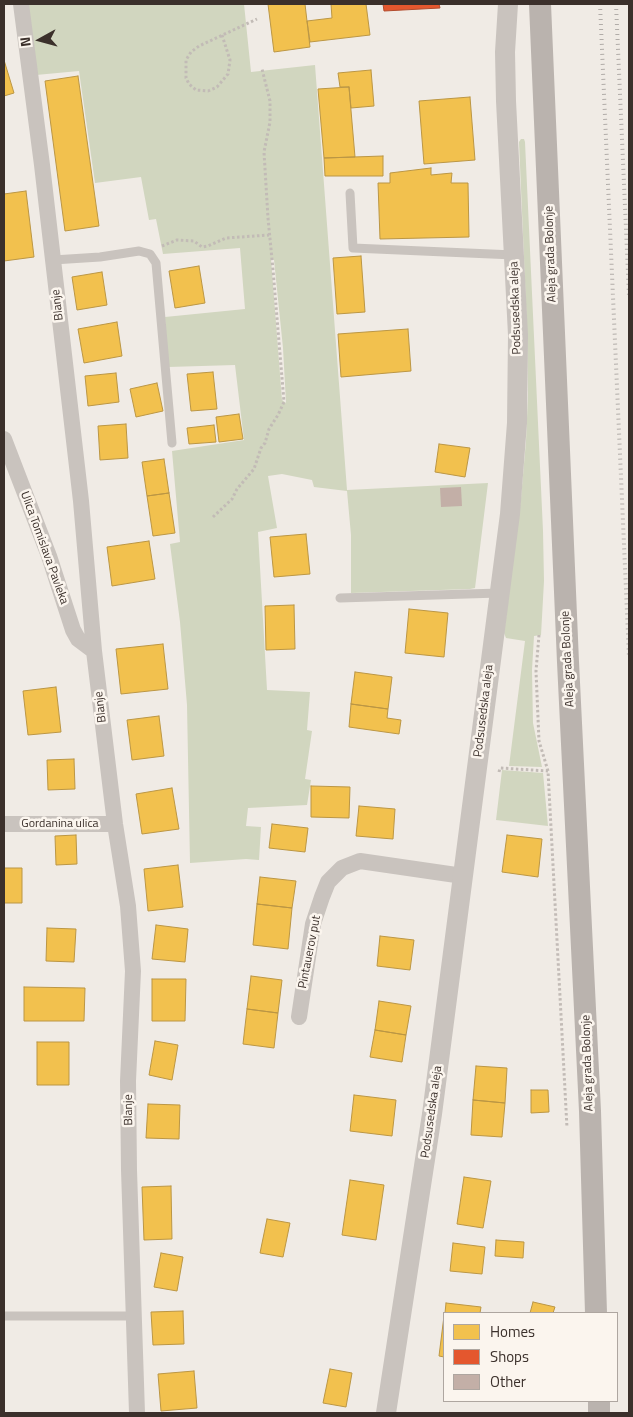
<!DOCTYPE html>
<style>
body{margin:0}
#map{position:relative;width:633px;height:1417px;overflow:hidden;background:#f0ebe5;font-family:"Titillium Web",sans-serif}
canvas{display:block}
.frame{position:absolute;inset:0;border:5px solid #3b302b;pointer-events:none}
.legend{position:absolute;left:443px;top:1312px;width:175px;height:90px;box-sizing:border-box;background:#fbf5ee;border:1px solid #aea6a0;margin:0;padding:6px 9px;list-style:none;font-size:15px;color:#3b302b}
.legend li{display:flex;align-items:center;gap:10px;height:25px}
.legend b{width:25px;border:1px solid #aea6a0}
.north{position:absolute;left:15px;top:15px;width:50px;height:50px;-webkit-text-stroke:4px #fbf5ee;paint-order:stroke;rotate:263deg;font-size:14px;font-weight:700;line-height:20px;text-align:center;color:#3b302b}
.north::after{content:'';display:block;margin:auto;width:18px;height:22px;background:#3b302b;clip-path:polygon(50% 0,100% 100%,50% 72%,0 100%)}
</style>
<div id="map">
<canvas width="633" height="1417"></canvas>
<div class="frame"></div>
<ul class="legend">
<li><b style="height:14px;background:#f2c14e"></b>Homes</li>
<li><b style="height:14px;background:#e4572e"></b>Shops</li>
<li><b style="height:14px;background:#c3afa7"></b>Other</li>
</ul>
<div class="north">N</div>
</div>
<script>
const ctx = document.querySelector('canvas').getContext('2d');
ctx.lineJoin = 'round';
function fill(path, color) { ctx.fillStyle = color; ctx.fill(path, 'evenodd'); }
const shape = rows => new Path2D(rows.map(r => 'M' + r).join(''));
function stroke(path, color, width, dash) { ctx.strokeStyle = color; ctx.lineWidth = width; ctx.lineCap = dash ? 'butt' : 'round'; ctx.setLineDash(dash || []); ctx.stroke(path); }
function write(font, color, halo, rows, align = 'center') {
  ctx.font = font + ' "Titillium Web",sans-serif'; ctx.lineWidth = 5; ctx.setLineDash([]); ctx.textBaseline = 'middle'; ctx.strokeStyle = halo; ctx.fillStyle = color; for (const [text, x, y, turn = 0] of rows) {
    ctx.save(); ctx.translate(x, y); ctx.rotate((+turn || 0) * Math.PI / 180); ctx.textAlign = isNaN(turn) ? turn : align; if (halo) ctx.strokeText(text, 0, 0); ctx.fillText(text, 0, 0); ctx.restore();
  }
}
fill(shape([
 [26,4,244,4,251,72,315,65,347,490,488,483,475,588,470,589,351,593,351,535,347,491,314,487,312,480,282,474,268,476,277,528,258,532,267,690,310,692,307,730,312,731,305,779,311,780,307,805,248,808,246,826,261,827,259,860,246,859,190,863,187,705,180,622,170,544,180,542,172,451,244,440,235,365,168,367,165,317,245,309,240,248,163,254,156,219,149,220,141,177,95,183,79,71,36,75],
 [271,259,274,260,283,348,286,403,282,400],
 [521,139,524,139,525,142,543,531,544,581,541,635,534,636,532,670,533,723,542,767,509,766,525,641,506,638,504,633,521,498,526,441,528,395,527,328,519,142],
 [502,770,543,773,548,826,496,820]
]), '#d1d6bf');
const homes = shape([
 [268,4,305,4,310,47,274,52,268,4],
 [331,4,366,4,370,35,310,42,307,21,332,18,331,4],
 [4,60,14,93,4,96,4,60],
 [371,70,374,106,351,108,349,87,340,87,338,73,371,70],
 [78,76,99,226,65,231,45,81,78,76],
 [349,87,355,157,324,158,318,89,349,87],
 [470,97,475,160,424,164,419,101,470,97],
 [383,156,383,176,325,176,324,158,383,156],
 [431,168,431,175,452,173,451,183,468,183,469,237,380,239,378,183,390,183,390,173,431,168],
 [26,191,34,257,4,261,4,194,26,191],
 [361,256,365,312,337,314,333,258,361,256],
 [199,266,205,303,175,308,169,271,199,266],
 [102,272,107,305,77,310,72,277,102,272],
 [117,322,122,356,84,363,78,329,117,322],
 [408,329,411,371,341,377,338,334,408,329],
 [213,372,217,409,191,411,187,374,213,372],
 [116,373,119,402,88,406,85,376,116,373],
 [157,383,163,411,136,417,130,389,157,383],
 [239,414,243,439,219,442,216,417,239,414],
 [126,424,128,458,100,460,98,426,126,424],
 [214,425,216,442,189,444,187,428,214,425],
 [439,444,470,448,465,477,435,472,439,444],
 [164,459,169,493,147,496,142,462,164,459],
 [169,493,175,533,153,536,147,496,169,493],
 [306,534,310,574,274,577,270,537,306,534],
 [149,541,155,579,112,586,107,547,149,541],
 [294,605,295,649,266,650,265,606,294,605],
 [409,609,448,613,444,657,405,653,409,609],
 [163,644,168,689,121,694,116,649,163,644],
 [355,672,392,677,388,709,351,704,355,672],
 [56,687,61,732,28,735,23,691,56,687],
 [351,704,388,709,387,718,401,720,399,734,349,727,351,704],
 [159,716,164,756,132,760,127,720,159,716],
 [74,759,75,789,48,790,47,760,74,759],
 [311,786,350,787,349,818,311,817,311,786],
 [172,788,179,829,142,834,136,794,172,788],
 [359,806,395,809,393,839,356,836,359,806],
 [272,824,308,828,305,852,269,848,272,824],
 [76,835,77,864,56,865,55,836,76,835],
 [507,835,542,839,538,877,502,872,507,835],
 [178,865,183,907,148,911,144,869,178,865],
 [4,868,22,868,22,903,4,903,4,868],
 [260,877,296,881,292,908,257,904,260,877],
 [257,904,292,908,288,949,253,945,257,904],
 [156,925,188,929,185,962,152,959,156,925],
 [47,928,76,929,74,962,46,961,47,928],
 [380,936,414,940,410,970,377,966,380,936],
 [251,976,282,980,278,1013,247,1009,251,976],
 [152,979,186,979,185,1021,152,1021,152,979],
 [24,987,85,988,84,1021,24,1021,24,987],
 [379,1001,411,1006,406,1035,375,1030,379,1001],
 [247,1009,278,1013,274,1048,243,1044,247,1009],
 [375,1030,406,1035,402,1062,370,1057,375,1030],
 [155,1041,178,1045,172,1080,149,1075,155,1041],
 [37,1042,69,1042,69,1085,37,1085,37,1042],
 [476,1066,507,1068,505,1103,473,1100,476,1066],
 [531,1090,548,1090,549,1112,531,1113,531,1090],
 [354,1095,396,1100,392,1136,350,1131,354,1095],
 [473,1100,505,1103,502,1137,471,1135,473,1100],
 [148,1104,180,1105,179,1139,146,1138,148,1104],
 [464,1177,491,1181,483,1228,457,1224,464,1177],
 [350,1180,384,1185,376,1240,342,1235,350,1180],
 [171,1186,172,1239,144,1240,142,1187,171,1186],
 [267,1219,290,1223,283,1257,260,1253,267,1219],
 [496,1240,524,1242,523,1258,495,1256,496,1240],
 [453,1243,485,1247,482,1274,450,1271,453,1243],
 [161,1253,183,1257,177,1291,154,1287,161,1253],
 [533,1302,555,1307,553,1313,530,1313,533,1302],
 [446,1303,481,1307,480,1313,445,1313,446,1303],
 [183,1311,184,1344,153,1345,151,1312,183,1311],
 [444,1316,444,1357,439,1356,444,1316],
 [330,1369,352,1373,346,1407,323,1403,330,1369],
 [194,1371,197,1408,161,1411,158,1374,194,1371]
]);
fill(homes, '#f2c14e');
stroke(homes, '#bb9644', 1);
const shops = shape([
 [383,4,439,4,440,8,384,11,383,4]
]);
fill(shops, '#e4572e');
stroke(shops, '#b14b2d', 1);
fill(shape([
 [461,487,462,506,441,507,440,488]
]), '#c3afa7');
stroke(shape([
 [222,35,230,60,228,74,217,87,208,91,196,90,189,84,186,78,186,60,191,52,199,46,257,19],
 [162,246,177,240,194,241,202,247,208,246,226,238,269,235],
 [213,517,232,499,237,489,254,469,261,448,265,443,269,429,278,415,284,402,273,270,268,218,264,152,270,122,270,101,262,69],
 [539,635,536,671,539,741,548,771,567,1128],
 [499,772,500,768,548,771]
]), '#c2bbb6', 3, [2.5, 2.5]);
stroke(shape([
 [350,193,353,248,514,255],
 [53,260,100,257,139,251,150,254,156,263,172,443],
 [340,598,499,593],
 [4,1316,134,1316]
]), '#c9c3be', 9);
stroke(shape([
 [21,4,42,165,81,501,94,651,115,824,128,906,133,971,128,1081,129,1170,137,1413],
 [4,439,49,556,73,630,78,639,94,651],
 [4,824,115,824],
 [299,1017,313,924,322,897,328,882,342,868,360,861,463,876]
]), '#c9c3be', 16);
stroke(shape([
 [386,1413,432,1114,510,514,517,423,518,335,506,101,505,52,508,4]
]), '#c9c3be', 20);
stroke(shape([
 [540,4,568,662,590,1111,596,1313],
 [599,1401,599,1413]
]), '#bab3ae', 22);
stroke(shape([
 [600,4,629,657],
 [616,4,629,296]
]), '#b1aca8', 4, [1, 4]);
write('12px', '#3b302b', '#fbf5ee', [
 ["Aleja grada Bolonje",551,254,-92],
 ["Blanje",58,305,-97],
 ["Podsusedska aleja",516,308,-92],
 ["Ulica Tomislava Pavleka",44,548,70],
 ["Aleja grada Bolonje",568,659,-93],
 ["Blanje",101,707,-97],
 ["Podsusedska aleja",484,711,-83],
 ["Gordanina ulica",60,824],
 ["Pintauerov put",310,952,-79],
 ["Aleja grada Bolonje",588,1063,-92],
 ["Blanje",129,1110,-91],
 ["Podsusedska aleja",432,1112,-82]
]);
</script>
